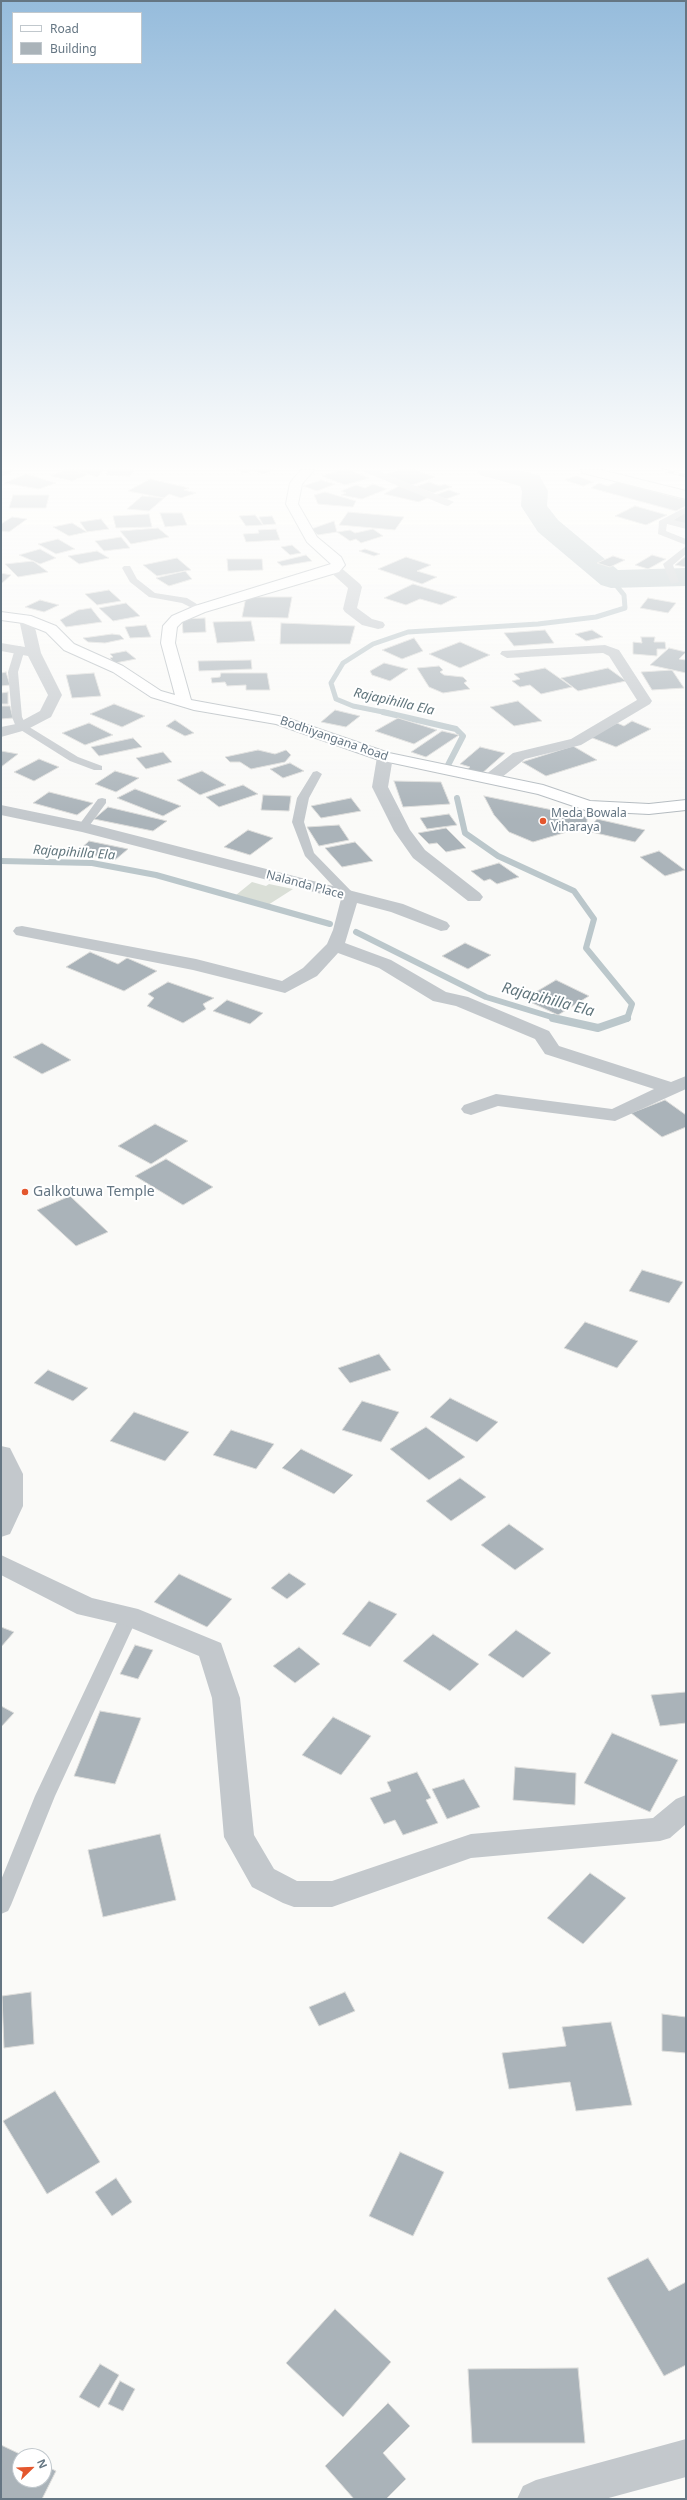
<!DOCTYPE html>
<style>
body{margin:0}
#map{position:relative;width:687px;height:2500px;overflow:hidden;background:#fafaf8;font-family:"Noto Sans",sans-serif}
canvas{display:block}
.frame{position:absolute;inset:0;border:2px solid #657683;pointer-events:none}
.legend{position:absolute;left:12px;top:12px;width:130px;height:52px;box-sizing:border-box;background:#fff;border:1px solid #c1c8cd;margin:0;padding:5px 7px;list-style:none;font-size:12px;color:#657683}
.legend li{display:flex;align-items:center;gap:8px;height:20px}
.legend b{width:20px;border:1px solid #c1c8cd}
.north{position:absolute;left:12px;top:2448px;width:40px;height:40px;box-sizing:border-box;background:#fff;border:1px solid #c1c8cd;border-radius:50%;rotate:67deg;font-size:11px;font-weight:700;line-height:16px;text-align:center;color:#657683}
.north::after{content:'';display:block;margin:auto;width:14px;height:18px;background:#e4572e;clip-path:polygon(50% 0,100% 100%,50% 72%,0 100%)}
</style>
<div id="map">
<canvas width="687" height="2500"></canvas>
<div class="frame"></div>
<ul class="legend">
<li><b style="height:5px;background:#fff"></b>Road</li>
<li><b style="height:11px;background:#aab3b9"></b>Building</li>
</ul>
<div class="north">N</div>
</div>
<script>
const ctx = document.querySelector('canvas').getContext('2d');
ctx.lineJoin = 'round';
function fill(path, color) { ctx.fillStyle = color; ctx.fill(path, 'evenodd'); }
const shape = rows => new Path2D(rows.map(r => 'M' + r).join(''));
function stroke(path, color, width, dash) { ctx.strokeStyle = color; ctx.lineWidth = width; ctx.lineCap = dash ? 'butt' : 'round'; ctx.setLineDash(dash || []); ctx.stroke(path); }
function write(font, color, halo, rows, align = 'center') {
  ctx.font = font + ' "Noto Sans",sans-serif'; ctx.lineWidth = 4; ctx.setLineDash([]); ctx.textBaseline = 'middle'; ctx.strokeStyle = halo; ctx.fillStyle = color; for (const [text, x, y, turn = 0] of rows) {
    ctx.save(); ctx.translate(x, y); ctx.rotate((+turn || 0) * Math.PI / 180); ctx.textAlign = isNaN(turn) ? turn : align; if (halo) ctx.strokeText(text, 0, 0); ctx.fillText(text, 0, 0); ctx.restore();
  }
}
fill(shape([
 [252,882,266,886,269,884,293,889,268,905,236,895]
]), '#dadfd7');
stroke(shape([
 [388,713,353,706,336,699,331,683,343,663,373,644,408,632,538,624,596,617,625,608,624,595,611,579]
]), '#bbc7cb', 5);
stroke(shape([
 [383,712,456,729,463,736,447,767],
 [457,798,465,833,498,856,574,891,594,919,586,948,632,1004,627,1019],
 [1,861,92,863,156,875,330,924],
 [356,932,486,997,558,1019]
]), '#bbc7cb', 6);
stroke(shape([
 [553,1018,598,1028,627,1018]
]), '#bbc7cb', 8);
fill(shape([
 [476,470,519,470,539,475,548,491,547,506,558,520,618,570,686,568,686,586,611,588,601,585,538,532,521,506,522,491,520,486,480,475,476,470]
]), '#bbc7cb');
const building = shape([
 [1,470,14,470,1,477,1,470],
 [65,470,72,470,89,474,72,481,51,476,65,470],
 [76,470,103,470,97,477,76,470],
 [108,470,134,470,130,476,106,475,108,470],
 [236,470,274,470,263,474,253,470,245,473,236,470],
 [342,470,348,470,369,478,345,485,322,476,342,470],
 [399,470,415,470,435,477,412,485,384,475,399,470],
 [26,474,56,483,39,489,4,483,26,474],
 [576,476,594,482,583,486,564,480,576,476],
 [150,479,189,488,184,490,196,493,181,498,169,494,164,498,128,491,150,479],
 [321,480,335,484,317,491,303,486,321,480],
 [429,482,440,486,444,484,452,487,433,493,415,487,429,482],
 [617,482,686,500,686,506,676,511,591,488,599,483,608,486,617,482],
 [373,484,387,489,362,499,341,495,346,493,341,491,356,485,365,488,373,484],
 [399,486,429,497,419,502,384,494,399,486],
 [449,490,460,494,446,499,435,495,449,490],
 [325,492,356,501,353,507,318,504,314,495,325,492],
 [13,495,49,495,46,508,9,508,13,495],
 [142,496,164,498,149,511,127,509,142,496],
 [635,506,667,515,646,525,615,516,635,506],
 [348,512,404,517,395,530,339,525,348,512],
 [686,512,686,525,671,521,686,512],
 [160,513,182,513,187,525,165,527,160,513],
 [149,514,152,527,116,528,113,516,149,514],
 [255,515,263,525,246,526,239,516,255,515],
 [272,516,276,524,263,525,259,517,272,516],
 [12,517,27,519,9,532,1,531,1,524,12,517],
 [101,519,109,529,87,532,80,522,101,519],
 [334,521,337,532,318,535,311,529,334,521],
 [72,523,87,532,69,536,53,527,72,523],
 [158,528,169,537,131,544,120,531,158,528],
 [276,529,280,540,246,542,243,534,259,533,258,530,276,529],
 [373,529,383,536,361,543,356,539,350,541,337,532,350,530,355,533,373,529],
 [121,537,130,548,104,551,95,541,121,537],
 [58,539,75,549,56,554,38,544,58,539],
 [292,545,301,553,290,555,281,547,292,545],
 [40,549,56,558,40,564,19,555,40,549],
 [365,549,380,554,374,556,359,551,365,549],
 [97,551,109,558,79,564,68,556,97,551],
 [306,555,312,561,282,566,277,562,306,555],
 [652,555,666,559,648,569,635,565,652,555],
 [613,556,625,560,610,567,597,563,613,556],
 [686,556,686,567,675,565,686,556],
 [406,557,431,565,417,571,437,577,422,584,378,569,406,557],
 [177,558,191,570,157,576,143,565,177,558],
 [227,559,262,559,263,570,228,571,227,559],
 [33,561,48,572,18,577,5,564,33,561],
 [185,571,192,579,169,586,156,578,185,571],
 [1,573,11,575,1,584,1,573],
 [413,584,457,597,441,605,420,599,406,605,384,598,413,584],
 [109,590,121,601,97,605,85,594,109,590],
 [246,597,292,597,288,618,242,617,246,597],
 [648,598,676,603,668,613,640,608,648,598],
 [40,600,59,605,44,612,25,607,40,600],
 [126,603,140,616,113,621,99,608,126,603],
 [91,608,102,622,66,627,60,620,78,610,91,608],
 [205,618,206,632,183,633,182,619,205,618],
 [251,621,255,641,217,643,213,622,251,621],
 [281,623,355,626,350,644,280,644,281,623],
 [146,625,151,637,130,638,125,627,146,625],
 [545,630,554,643,514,646,504,633,545,630],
 [592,630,603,637,586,641,575,634,592,630],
 [112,634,120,635,124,639,105,643,88,642,83,638,112,634],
 [641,637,655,637,654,642,665,642,666,649,657,649,657,656,633,654,633,642,642,643,641,637],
 [414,638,423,651,402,659,382,650,414,638],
 [460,642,490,655,460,668,429,654,460,642],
 [669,648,686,652,679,659,686,660,686,673,650,665,669,648],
 [126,651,136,659,115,663,110,658,113,657,110,654,126,651],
 [251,660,252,669,199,671,198,661,251,660],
 [384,663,408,669,390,681,372,675,370,671,384,663],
 [439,666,443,670,440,672,444,675,463,677,467,681,464,683,470,689,443,693,429,687,417,668,439,666],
 [545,668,572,687,541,694,530,685,520,687,512,681,520,679,514,674,545,668],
 [608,668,626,681,578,691,561,678,608,668],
 [672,670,684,688,652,690,641,672,672,670],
 [6,672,10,685,1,686,1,673,6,672],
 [94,673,101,696,72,698,66,675,94,673],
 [221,673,267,673,270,690,246,690,246,685,227,686,225,682,212,683,211,678,220,677,221,673],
 [8,692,8,704,1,704,1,693,8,692],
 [518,701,542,721,514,726,490,707,518,701],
 [114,704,145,716,122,727,90,714,114,704],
 [1,706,10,706,13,718,1,719,1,706],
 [335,710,360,716,346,727,321,722,335,710],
 [398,718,437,730,414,744,375,731,398,718],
 [175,720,194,733,185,736,166,726,175,720],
 [632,721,651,729,616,747,590,737,617,723,624,726,632,721],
 [89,723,113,735,85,745,62,733,89,723],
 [442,731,459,735,426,757,411,752,442,731],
 [133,738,142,747,99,756,91,747,133,738],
 [573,746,597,760,546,776,522,762,573,746],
 [480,747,505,753,480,775,464,772,470,767,460,764,480,747],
 [258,750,275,754,286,750,291,755,285,762,251,769,240,762,230,762,225,757,258,750],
 [1,751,18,754,1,767,1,751],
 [163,752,172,762,146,769,136,758,163,752],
 [39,759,59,767,34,781,14,772,39,759],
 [290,763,304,771,283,778,270,769,290,763],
 [115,771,139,778,116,792,95,784,115,771],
 [202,771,226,785,200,795,177,780,202,771],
 [394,781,441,782,450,804,403,807,394,781],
 [243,785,258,794,219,807,206,797,243,785],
 [135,789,181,806,163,816,117,798,135,789],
 [49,792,93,803,77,815,33,803,49,792],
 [263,795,291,796,289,811,261,810,263,795],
 [484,796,587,817,587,826,533,842,509,832,494,815,484,796],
 [351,798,361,811,321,818,311,806,351,798],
 [108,807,167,821,153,831,94,819,108,807],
 [449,814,457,825,427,829,420,818,449,814],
 [597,819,645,830,635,842,587,831,597,819],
 [339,825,349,840,319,846,307,827,339,825],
 [446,828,466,848,446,852,437,843,429,844,418,833,446,828],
 [248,830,273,838,250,855,224,847,248,830],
 [89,841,128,849,115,860,77,852,89,841],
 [355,842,373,861,342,867,325,848,355,842],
 [659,851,685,870,665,876,640,857,659,851],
 [499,863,519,877,497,884,490,879,484,881,471,871,499,863],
 [465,943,491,955,468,969,442,956,465,943],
 [90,952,118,964,127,958,157,971,124,991,66,967,90,952],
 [556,980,589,996,558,1015,524,999,556,980],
 [168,982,214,998,203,1004,206,1009,183,1023,147,1006,154,998,148,994,168,982],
 [227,1000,263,1013,250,1024,213,1011,227,1000],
 [42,1043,71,1060,42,1074,13,1057,42,1043],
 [665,1100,686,1115,686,1127,662,1137,631,1113,665,1100],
 [155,1124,188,1141,151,1164,118,1146,155,1124],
 [166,1159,213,1187,183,1205,135,1176,166,1159],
 [70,1196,108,1232,76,1246,37,1210,70,1196],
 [642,1270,683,1282,669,1303,629,1291,642,1270],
 [585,1322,638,1341,617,1368,564,1348,585,1322],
 [379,1354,391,1370,350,1383,338,1368,379,1354],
 [48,1370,88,1388,73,1401,34,1383,48,1370],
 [450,1398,498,1422,477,1442,430,1417,450,1398],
 [362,1401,399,1412,381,1442,342,1430,362,1401],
 [134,1412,189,1432,165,1461,110,1441,134,1412],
 [426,1427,465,1457,429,1480,390,1449,426,1427],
 [231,1430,274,1444,256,1469,213,1455,231,1430],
 [301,1449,353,1475,334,1494,282,1468,301,1449],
 [460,1478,486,1497,451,1521,426,1501,460,1478],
 [509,1524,544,1549,515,1570,481,1545,509,1524],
 [289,1573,306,1584,287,1599,271,1588,289,1573],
 [179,1574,232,1599,207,1627,154,1602,179,1574],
 [369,1601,397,1614,370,1647,342,1634,369,1601],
 [1,1627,14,1632,1,1647,1,1627],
 [516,1630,551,1653,523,1678,488,1655,516,1630],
 [433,1634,479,1664,450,1691,403,1661,433,1634],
 [135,1645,153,1650,138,1679,120,1674,135,1645],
 [299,1647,320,1664,295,1683,273,1666,299,1647],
 [686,1692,686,1723,660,1726,651,1695,686,1692],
 [1,1706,14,1713,1,1727,1,1706],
 [100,1711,141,1718,115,1784,74,1776,100,1711],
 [333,1717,371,1736,341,1775,302,1755,333,1717],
 [612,1733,678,1760,650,1812,584,1783,612,1733],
 [515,1767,576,1773,575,1805,513,1800,515,1767],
 [417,1772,431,1798,426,1800,438,1823,403,1835,395,1820,384,1824,370,1798,391,1791,387,1782,417,1772],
 [464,1779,480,1807,447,1819,432,1789,464,1779],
 [160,1834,176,1900,103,1917,88,1850,160,1834],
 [590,1873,626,1898,583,1944,547,1918,590,1873],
 [31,1992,34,2044,4,2048,2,1996,31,1992],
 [345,1992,355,2011,319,2026,309,2007,345,1992],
 [662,2014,686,2017,686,2053,662,2051,662,2014],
 [611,2022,632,2105,576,2111,570,2082,509,2089,502,2053,566,2046,562,2027,611,2022],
 [55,2091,100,2162,47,2194,3,2121,55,2091],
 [400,2152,444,2172,413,2236,369,2216,400,2152],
 [116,2178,132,2202,112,2216,95,2192,116,2178],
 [648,2258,669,2291,686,2282,686,2365,664,2376,607,2278,648,2258],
 [335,2309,391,2362,343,2417,286,2363,335,2309],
 [100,2364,119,2375,99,2408,79,2397,100,2364],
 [578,2368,585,2443,472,2443,468,2369,578,2368],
 [120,2381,135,2389,123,2411,108,2404,120,2381],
 [388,2403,410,2426,383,2453,406,2479,386,2499,354,2499,325,2466,388,2403],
 [1,2445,24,2456,20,2456,20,2480,44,2480,44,2465,56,2471,42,2499,1,2499,1,2445]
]);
fill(building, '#aab3b9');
stroke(building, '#dcdcda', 1);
const secondary = shape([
 [301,470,314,470,302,484,298,504,317,537,341,557,345,565,339,572,205,612,182,622,177,627,175,643,191,700,284,717,389,753,543,785,590,801,649,804,686,800,686,810,649,814,588,811,538,794,379,760,276,724,194,710,151,697,113,672,64,650,46,632,23,623,1,620,1,612,31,616,56,626,74,644,123,666,161,691,175,695,161,643,163,626,172,616,195,606,331,564,307,542,286,504,290,483,301,470]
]);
const primary = shape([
 [581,470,601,470,686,491,686,499,583,473,581,470]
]);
stroke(secondary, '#b3babf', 2);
stroke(primary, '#b5babe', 2);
fill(shape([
 [686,507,686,513,673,520,686,523,686,529,667,524,666,531,686,539,686,545,658,534,659,521,686,507],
 [686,546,686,554,673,565,679,582,671,584,663,564,686,546],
 [124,566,130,566,137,579,155,593,187,598,205,609,200,612,182,603,149,597,130,582,122,568,124,566],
 [20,646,25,649,18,672,22,717,26,725,78,757,102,766,102,770,94,770,70,761,16,727,12,717,8,672,15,649,20,646],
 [317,771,322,774,309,798,304,822,314,853,354,894,354,900,346,900,305,856,292,822,297,798,313,772,317,771],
 [102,798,106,799,106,803,87,829,79,829,79,825,98,799,102,798],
 [129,1609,135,1611,138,1616,55,1796,11,1905,8,1911,1,1914,1,1880,35,1796,120,1616,123,1611,129,1609]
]), '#c3c8cc');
fill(shape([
 [360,470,377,470,454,502,448,506,444,505,360,470],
 [334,565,339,566,360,584,362,587,357,608,372,619,383,622,385,625,383,628,378,629,362,625,345,612,343,609,348,588,327,569,334,565],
 [26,615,33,619,41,653,62,695,51,717,26,730,1,737,1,727,16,724,40,711,48,695,28,656,1,651,1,643,25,647,19,619,26,615],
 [605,645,619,650,652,701,650,704,581,745,525,759,497,781,485,781,483,778,485,775,513,753,571,739,637,700,609,656,603,653,507,658,500,654,502,651,605,645],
 [385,752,393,757,388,787,410,830,425,850,480,893,483,897,480,901,468,901,413,858,394,831,372,787,377,757,385,752],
 [1,805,83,822,403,904,447,922,450,926,447,930,441,931,391,912,357,903,345,943,391,960,446,992,468,997,549,1031,559,1046,671,1082,686,1076,686,1089,615,1121,498,1106,471,1115,464,1113,461,1109,464,1105,496,1094,612,1109,654,1089,545,1054,535,1039,456,1006,433,1001,379,968,338,953,317,976,285,993,193,970,16,935,13,931,16,927,22,926,196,959,282,981,303,968,327,944,333,930,341,899,82,832,1,815,1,805],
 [1,1446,10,1448,23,1474,23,1506,10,1534,1,1537,1,1446],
 [1,1555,92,1598,138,1609,221,1643,240,1698,254,1835,274,1869,297,1881,332,1881,471,1834,653,1818,676,1799,686,1795,686,1824,670,1838,660,1841,471,1858,332,1907,294,1907,283,1903,252,1887,224,1837,212,1698,199,1656,124,1625,77,1614,1,1575,1,1555],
 [686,2439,686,2477,605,2499,517,2499,523,2486,536,2480,686,2439]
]), '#c3c8cc');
fill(secondary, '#fff');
fill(primary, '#fff');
const rail = shape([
 [663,470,686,476]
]);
stroke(rail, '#a2aab0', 3);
stroke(rail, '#fff', 2, [5.5]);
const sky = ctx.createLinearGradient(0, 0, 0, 820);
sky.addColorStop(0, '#96bcdc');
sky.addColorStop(0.57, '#fdfdfc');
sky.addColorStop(1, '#fdfdfc00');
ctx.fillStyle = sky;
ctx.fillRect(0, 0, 687, 820);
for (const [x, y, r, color] of [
 [543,821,4,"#e4572e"],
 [25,1192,4,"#e4572e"]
]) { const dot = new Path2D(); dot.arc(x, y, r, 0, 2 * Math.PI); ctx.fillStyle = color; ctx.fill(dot); stroke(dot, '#fff', 1.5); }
write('12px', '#657683', '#fff', [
 ["Bodhiyangana Road",334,739,19],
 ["Nalanda Place",305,885,15]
]);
write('12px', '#657683', '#fff', [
 ["Meda Bowala",551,814],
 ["Viharaya",551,828]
], 'left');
write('italic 13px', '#60757c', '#fff', [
 ["Rajapihilla Ela",394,702,13],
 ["Rajapihilla Ela",74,853,4]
]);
write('14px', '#657683', '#fff', [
 ["Galkotuwa Temple",33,1192]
], 'left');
write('italic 15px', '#60757c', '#fff', [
 ["Rajapihilla Ela",548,1000,15]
]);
</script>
